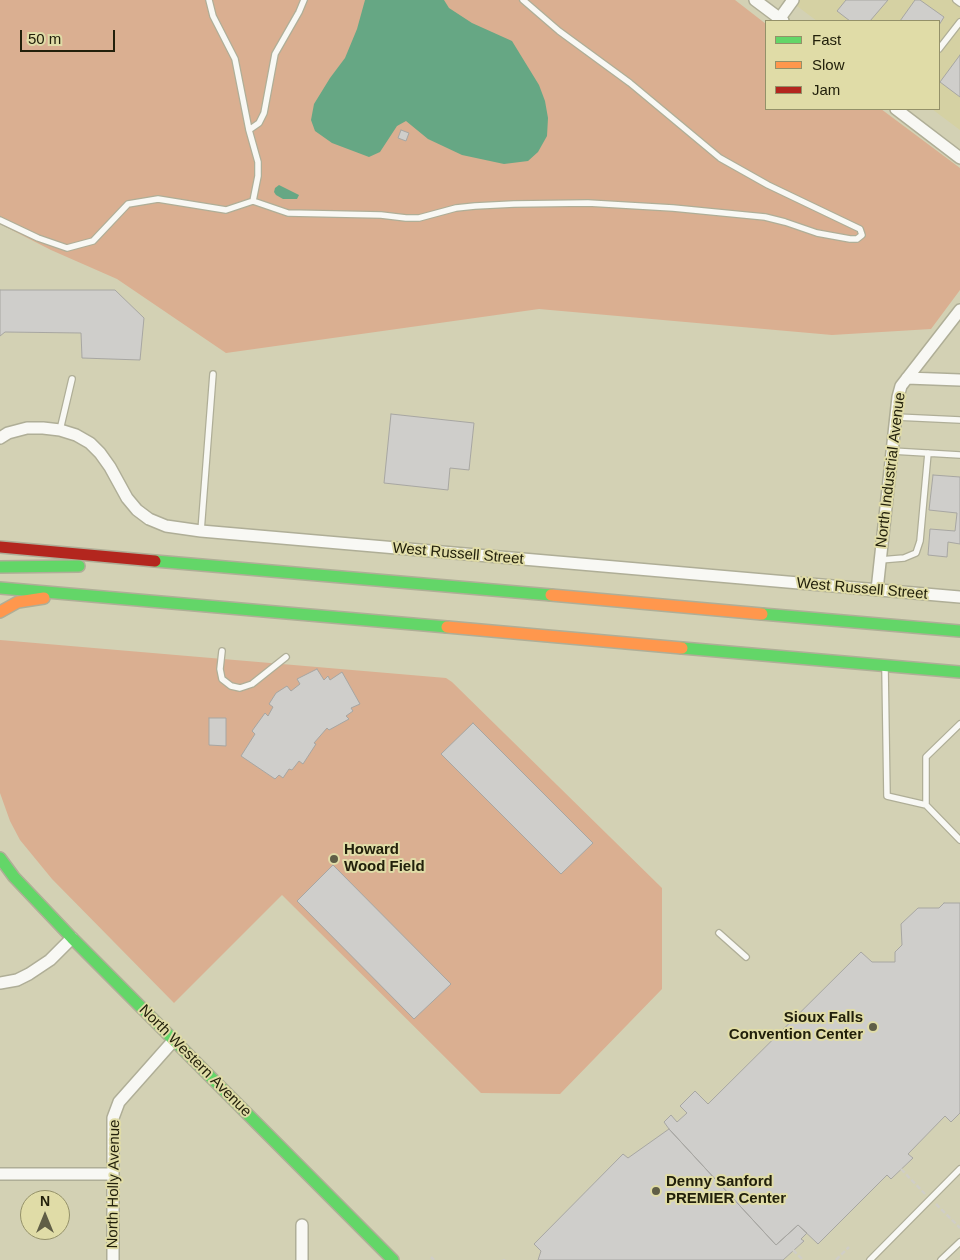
<!DOCTYPE html>
<style>
body{margin:0}
#map{position:relative;width:960px;height:1260px;overflow:hidden;background:#d3d1b4;font-family:Helvetica,sans-serif}
canvas{display:block}
.legend{position:absolute;left:765px;top:20px;width:175px;height:90px;box-sizing:border-box;background:#e0dca7;border:1px solid #949169;margin:0;padding:6px 9px;list-style:none;font-size:15px;color:#22200b}
.legend li{display:flex;align-items:center;gap:10px;height:25px}
.legend b{width:25px;border:1px solid #949169}
.north{position:absolute;left:20px;top:1190px;width:50px;height:50px;box-sizing:border-box;background:#e0dca7;border:1px solid #949169;border-radius:50%;rotate:0deg;font-size:14px;font-weight:700;line-height:20px;text-align:center;color:#22200b}
.north::after{content:'';display:block;margin:auto;width:18px;height:22px;background:#605e46;clip-path:polygon(50% 0,100% 100%,50% 72%,0 100%)}
.scale{position:absolute;left:20px;top:30px;width:95px;height:22px;box-sizing:border-box;border:2px solid #22200b;border-top:0;padding-left:6px;font-size:15px;line-height:18px;white-space:nowrap;color:#22200b;-webkit-text-stroke:4px #e0dca7;paint-order:stroke}
</style>
<div id="map">
<canvas width="960" height="1260"></canvas>
<ul class="legend">
<li><b style="height:6px;background:#63d668"></b>Fast</li>
<li><b style="height:6px;background:#ff974d"></b>Slow</li>
<li><b style="height:6px;background:#b3261e"></b>Jam</li>
</ul>
<div class="north">N</div>
<div class="scale">50 m</div>
</div>
<script>
const ctx = document.querySelector('canvas').getContext('2d');
ctx.lineJoin = 'round';
function fill(path, color) { ctx.fillStyle = color; ctx.fill(path, 'evenodd'); }
const shape = rows => new Path2D(rows.map(r => 'M' + r).join(''));
function stroke(path, color, width, dash) { ctx.strokeStyle = color; ctx.lineWidth = width; ctx.lineCap = dash ? 'butt' : 'round'; ctx.setLineDash(dash || []); ctx.stroke(path); }
function write(font, color, halo, rows, align = 'center') {
  ctx.font = font + ' Helvetica,sans-serif'; ctx.lineWidth = 4; ctx.setLineDash([]); ctx.textBaseline = 'middle'; ctx.strokeStyle = halo; ctx.fillStyle = color; for (const [text, x, y, turn = 0] of rows) {
    ctx.save(); ctx.translate(x, y); ctx.rotate((+turn || 0) * Math.PI / 180); ctx.textAlign = isNaN(turn) ? turn : align; if (halo) ctx.strokeText(text, 0, 0); ctx.fillText(text, 0, 0); ctx.restore();
  }
}
fill(shape([
 [789,0,960,0,960,130,932,109,939,109,939,21,817,21]
]), '#d5d1a3');
fill(shape([
 [0,0,735,0,766,24,766,109,881,109,960,168,960,290,931,329,832,335,539,309,226,353,117,279,51,250,0,224],
 [0,640,446,678,452,682,662,888,662,989,560,1094,481,1093,282,895,174,1003,52,879,20,840,10,821,0,793]
]), '#daaf91');
fill(shape([
 [365,0,444,0,449,8,472,23,512,41,539,85,545,101,548,118,547,136,538,152,528,161,504,164,462,155,428,139,406,121,397,126,380,152,369,157,332,143,315,131,311,120,314,104,330,78,345,58,357,29],
 [279,185,299,195,297,199,283,199,276,195,274,192,275,188]
]), '#66a784');
const building = shape([
 [846,0,888,0,870,21,850,21,837,11,846,0],
 [915,0,920,0,944,17,939,25,939,21,900,21,915,0],
 [960,55,960,97,940,82,960,55],
 [401,130,409,133,406,141,398,138,401,130],
 [0,290,115,290,144,318,140,360,82,358,81,333,5,332,0,336,0,290],
 [391,414,474,423,469,470,450,468,448,490,384,483,391,414],
 [933,475,960,477,960,544,948,542,947,557,928,555,930,529,955,531,957,513,929,510,933,475],
 [317,669,324,680,328,676,330,680,342,672,360,704,351,708,353,711,346,716,349,719,329,730,327,728,314,743,316,744,303,764,299,761,292,770,289,769,283,778,279,775,275,779,241,756,255,734,252,731,265,713,268,716,273,707,269,704,276,693,287,686,291,691,300,684,297,679,317,669],
 [209,718,226,718,226,746,209,745,209,718],
 [473,723,593,843,561,874,441,754,473,723],
 [333,865,451,984,414,1019,297,901,333,865],
 [944,903,960,903,960,1113,951,1122,945,1116,908,1154,913,1158,891,1179,887,1175,818,1244,798,1225,776,1245,669,1129,664,1122,671,1115,677,1122,687,1113,680,1106,695,1091,708,1104,861,952,872,962,895,962,895,952,902,945,901,924,918,908,939,908,944,903],
 [669,1129,776,1245,798,1225,807,1233,801,1239,804,1241,783,1260,538,1260,541,1251,534,1244,623,1154,628,1158,669,1129]
]);
fill(building, '#cfcecb');
stroke(building, '#a7a6a2', 1);
const lane = shape([
 [956,0,960,3],
 [939,49,960,22],
 [249,130,259,123,264,113,275,54,299,12,304,0],
 [253,201,288,213,381,215,406,218,419,218,456,208,475,206,514,204,588,203,673,208,765,217,785,222,817,233,850,239,857,239,862,235,860,229,768,185,720,158,630,83,559,31,523,0],
 [0,220,38,238,67,248,93,241,128,204,158,199,226,210,253,201,258,176,258,162,249,130,235,59,213,16,209,0],
 [896,417,960,420],
 [60,430,72,379],
 [892,451,960,455],
 [201,531,213,374],
 [880,560,904,558,916,553,920,541,928,453],
 [222,651,220,669,222,679,231,686,240,688,252,684,286,657],
 [885,668,887,796,926,805],
 [960,724,926,757,926,805,960,840],
 [719,933,746,957],
 [870,1260,960,1169],
 [941,1260,960,1242]
]);
const street = shape([
 [755,0,783,21],
 [780,18,793,0],
 [896,109,960,158],
 [907,378,960,380],
 [0,438,8,433,27,428,43,428,60,430,76,435,90,443,100,453,110,467,127,498,137,510,149,519,166,526,201,531,960,597],
 [877,590,898,397,901,386,960,310],
 [0,983,17,980,29,974,50,960,72,938],
 [0,1174,113,1174],
 [302,1225,302,1260],
 [113,1260,113,1118,119,1102,174,1040]
]);
const fast = shape([
 [155,561,551,595],
 [0,567,79,566],
 [0,588,447,627],
 [762,614,960,631],
 [682,648,960,672],
 [0,858,14,877,72,938,393,1260]
]);
const slow = shape([
 [551,595,762,614],
 [0,612,18,602,44,598],
 [447,627,682,648]
]);
const jam = shape([
 [0,547,155,561]
]);
stroke(lane, '#afae97', 8);
stroke(street, '#afae97', 14);
stroke(fast, '#afae97', 14);
stroke(slow, '#afae97', 14);
stroke(jam, '#afae97', 14);
stroke(shape([
 [901,1169,925,1194],
 [936,1204,960,1228],
 [793,1250,803,1260],
 [431,1257,434,1260],
 [504,1260,504,1259],
 [836,1260,849,1247]
]), '#d0cec6', 2.5, [5, 2.5]);
stroke(lane, '#f8f8f4', 5.5);
stroke(street, '#f8f8f4', 11);
stroke(fast, '#63d668', 11);
stroke(slow, '#ff974d', 11);
stroke(jam, '#b3261e', 11);
for (const [x, y, r, color] of [
 [334,859,5,"#605e46"],
 [873,1027,5,"#605e46"],
 [656,1191,5,"#605e46"]
]) { const dot = new Path2D(); dot.arc(x, y, r, 0, 2 * Math.PI); ctx.fillStyle = color; ctx.fill(dot); stroke(dot, '#e0dca7', 2); }
write('15px', '#22200b', '#e0dca7', [
 ["North Industrial Avenue",891,470,-83],
 ["West Russell Street",458,554,5],
 ["West Russell Street",862,589,5],
 ["North Western Avenue",195,1061,45],
 ["North Holly Avenue",114,1184,-89]
]);
write('bold 15px', '#22200b', '#e0dca7', [
 ["Howard",344,850],
 ["Wood Field",344,867],
 ["Sioux Falls",863,1018,"right"],
 ["Convention Center",863,1035,"right"],
 ["Denny Sanford",666,1182],
 ["PREMIER Center",666,1199]
], 'left');
</script>
